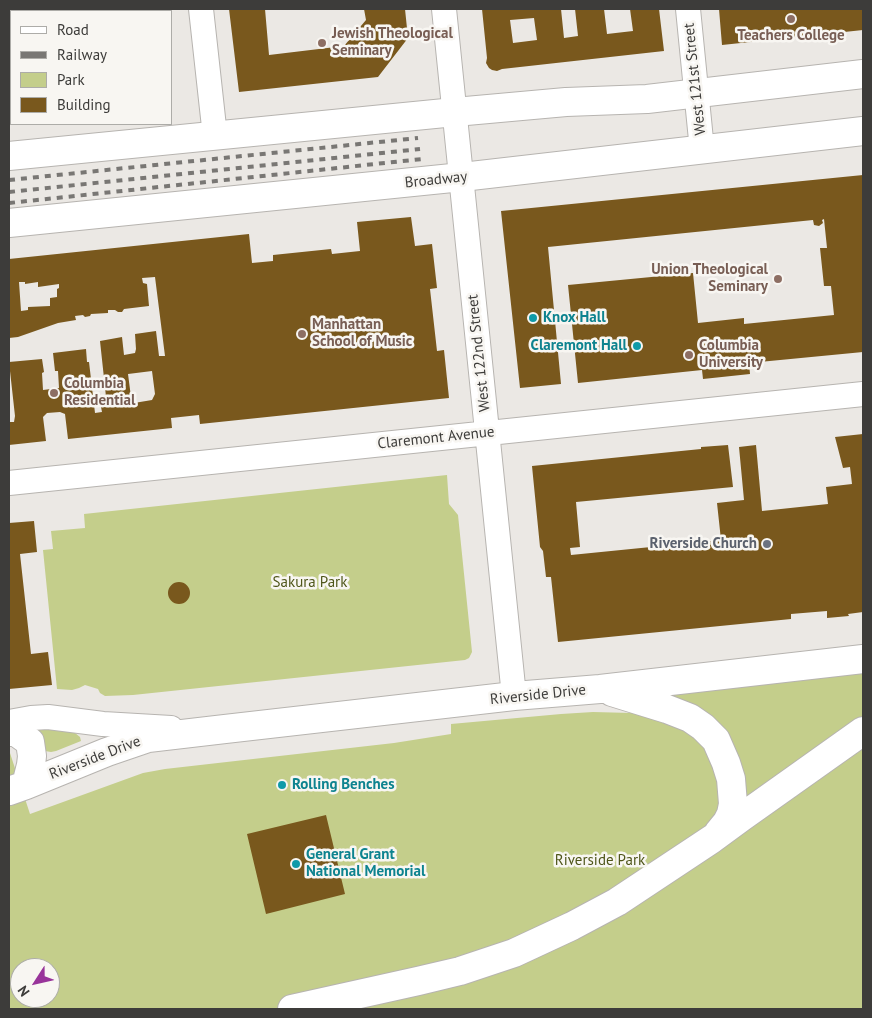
<!DOCTYPE html>
<style>
body{margin:0}
#map{position:relative;width:872px;height:1018px;overflow:hidden;background:#ebe8e4;font-family:"PT Sans",sans-serif}
canvas{display:block}
.frame{position:absolute;inset:0;border:10px solid #3d3c3a;pointer-events:none}
.legend{position:absolute;left:10px;top:10px;width:162px;height:115px;box-sizing:border-box;background:#f8f6f2;border:1px solid #adaca8;margin:0;padding:6px 9px;list-style:none;font-size:15px;color:#3d3c3a}
.legend li{display:flex;align-items:center;gap:10px;height:25px}
.legend b{width:25px;border:1px solid #adaca8}
.north{position:absolute;left:10px;top:958px;width:50px;height:50px;box-sizing:border-box;background:#f8f6f2;border:1px solid #adaca8;border-radius:50%;rotate:235deg;font-size:14px;font-weight:700;line-height:20px;text-align:center;color:#3d3c3a}
.north::after{content:'';display:block;margin:auto;width:18px;height:22px;background:#98349a;clip-path:polygon(50% 0,100% 100%,50% 72%,0 100%)}
</style>
<div id="map">
<canvas width="872" height="1018"></canvas>
<div class="frame"></div>
<ul class="legend">
<li><b style="height:6px;background:#fff"></b>Road</li>
<li><b style="height:6px;background:#797774"></b>Railway</li>
<li><b style="height:14px;background:#c4ce8b"></b>Park</li>
<li><b style="height:14px;background:#79581d"></b>Building</li>
</ul>
<div class="north">N</div>
</div>
<script>
const ctx = document.querySelector('canvas').getContext('2d');
ctx.lineJoin = 'round';
function fill(path, color) { ctx.fillStyle = color; ctx.fill(path, 'evenodd'); }
const shape = rows => new Path2D(rows.map(r => 'M' + r).join(''));
function stroke(path, color, width, dash) { ctx.strokeStyle = color; ctx.lineWidth = width; ctx.lineCap = dash ? 'butt' : 'round'; ctx.setLineDash(dash || []); ctx.stroke(path); }
function write(font, color, halo, rows, align = 'center') {
  ctx.font = font + ' "PT Sans",sans-serif'; ctx.lineWidth = 5; ctx.setLineDash([]); ctx.textBaseline = 'middle'; ctx.strokeStyle = halo; ctx.fillStyle = color; for (const [text, x, y, turn = 0] of rows) {
    ctx.save(); ctx.translate(x, y); ctx.rotate((+turn || 0) * Math.PI / 180); ctx.textAlign = isNaN(turn) ? turn : align; if (halo) ctx.strokeText(text, 0, 0); ctx.fillText(text, 0, 0); ctx.restore();
  }
}
fill(shape([
 [447,475,449,504,458,515,472,652,469,658,465,660,133,695,105,696,100,693,98,689,85,685,79,688,72,690,57,689,43,550,53,549,51,531,85,528,84,514],
 [863,670,863,1009,9,1009,9,750,30,814,143,773,165,769,394,743,451,734,451,724,561,714,593,712,632,713,646,715,667,700,668,690],
 [20,968,50,968,50,998,20,998],
 [41,728,66,731,75,733,80,737,81,741,56,751,51,752,45,751,44,750,37,731]
]), '#c4ce8b');
fill(shape([
 [9,9,102,9,102,11,11,11,11,20,9,20],
 [229,9,265,9,269,55,344,46,366,20,364,9,405,9,408,38,378,77,239,92],
 [482,9,561,9,564,38,578,36,575,9,604,9,607,34,633,31,630,9,659,9,664,51,502,69,497,71,492,70,489,68,486,63,487,58],
 [534,18,537,40,513,43,510,20],
 [719,9,863,9,863,30,722,45],
 [9,64,11,64,11,119,9,119],
 [863,175,863,352,749,363,750,374,703,379,702,370,578,383,568,285,693,273,698,323,744,318,744,324,834,315,831,286,824,286,820,248,827,248,824,219,822,220,823,223,819,226,814,225,813,220,548,247,561,384,520,388,501,211],
 [411,217,415,246,432,244,437,288,430,289,437,351,444,350,449,398,200,424,199,415,171,418,172,428,68,439,65,414,60,412,47,413,43,417,46,441,9,445,9,422,14,422,15,416,9,362,42,359,44,372,42,373,43,390,59,388,58,371,55,371,53,353,86,349,87,362,89,362,95,413,102,412,101,407,107,406,100,341,122,337,124,355,135,353,136,349,135,334,156,331,159,356,165,356,155,277,142,278,143,283,147,284,149,306,124,309,122,312,118,312,115,310,108,310,108,313,91,314,90,316,85,317,83,315,75,316,76,320,58,323,18,337,9,338,9,259,249,234,252,263,273,261,273,255,331,249,332,254,360,251,357,222],
 [19,282,25,282,25,284,38,282,38,287,59,284,59,288,57,289,57,297,50,298,50,306,28,307,28,310,21,311],
 [152,371,155,394,152,400,134,403,131,397,128,374],
 [863,434,863,612,848,614,849,616,827,618,827,611,791,614,791,619,558,642,551,577,546,577,543,551,540,547,532,466,701,449,701,447,728,445,733,487,576,502,580,547,570,548,571,555,721,540,717,503,744,500,739,447,756,445,762,511,828,504,826,487,852,484,850,467,843,468,835,437],
 [34,521,37,552,20,554,31,654,48,652,52,685,9,689,9,523],
 '168 593a11 11 0 1 1 22 0a11 11 0 1 1-22 0Z',
 [326,815,345,894,266,914,247,834]
]), '#79581d');
const minor = shape([
 [201,9,215,136],
 [444,9,514,696],
 [688,9,702,150],
 [9,483,863,394],
 [9,722,31,718,48,717,103,724,171,728]
]);
const secondary = shape([
 [612,692,667,709,690,718,703,727,716,740,726,763,731,779,733,804,731,814,727,822,718,833],
 [9,732,16,732,30,742,32,756,31,765,26,785],
 [9,791,26,785,107,752,148,738,225,729,514,696,600,689,863,659],
 [292,1009,418,981,460,971,514,953,572,926,617,902,712,839,742,817,863,731]
]);
const primary = shape([
 [9,156,455,112,566,102,647,99,863,74],
 [9,223,462,177,863,131]
]);
stroke(minor, '#b7b4b0', 26);
stroke(secondary, '#b7b4b0', 30);
stroke(primary, '#b7b4b0', 30);
stroke(minor, '#fff', 24);
stroke(secondary, '#fff', 28);
stroke(primary, '#fff', 28);
stroke(shape([
 [9,180,418,138],
 [9,192,420,149],
 [9,203,422,159]
]), '#797774', 4, [6, 6]);
for (const [x, y, r, color] of [
 [791,19,5,"#8d6e63"],
 [322,43,5,"#8d6e63"],
 [778,279,5,"#8d6e63"],
 [533,318,5,"#0f9aa8"],
 [302,334,5,"#8d6e63"],
 [637,346,5,"#0f9aa8"],
 [689,355,5,"#8d6e63"],
 [54,393,5,"#8d6e63"],
 [767,544,5,"#6b7280"],
 [282,785,5,"#0f9aa8"],
 [296,864,5,"#0f9aa8"]
]) { const dot = new Path2D(); dot.arc(x, y, r, 0, 2 * Math.PI); ctx.fillStyle = color; ctx.fill(dot); stroke(dot, '#f8f6f2', 2); }
write('bold 15px', '#785e54', '#f8f6f2', [
 ["Jewish Theological",332,34],
 ["Seminary",332,51],
 ["Teachers College",791,36,"center"],
 ["Union Theological",768,270,"right"],
 ["Seminary",768,287,"right"],
 ["Manhattan",312,325],
 ["School of Music",312,342],
 ["Columbia",699,346],
 ["University",699,363],
 ["Columbia",64,384],
 ["Residential",64,401]
], 'left');
write('15px', '#3d3c3a', '#f8f6f2', [
 ["West 121st Street",695,79,-96],
 ["Broadway",436,180,-6],
 ["West 122nd Street",479,353,-96],
 ["Claremont Avenue",436,438,-6],
 ["Riverside Drive",538,695,-6],
 ["Riverside Drive",95,758,-21]
]);
write('bold 15px', '#0d838f', '#f8f6f2', [
 ["Knox Hall",543,318],
 ["Claremont Hall",627,346,"right"],
 ["Rolling Benches",292,785],
 ["General Grant",306,855],
 ["National Memorial",306,872]
], 'left');
write('bold 15px', '#5b616d', '#f8f6f2', [
 ["Riverside Church",757,544]
], 'right');
write('15px', '#4f561a', '#f8f6f2', [
 ["Sakura Park",310,583],
 ["Riverside Park",600,861]
]);
</script>
